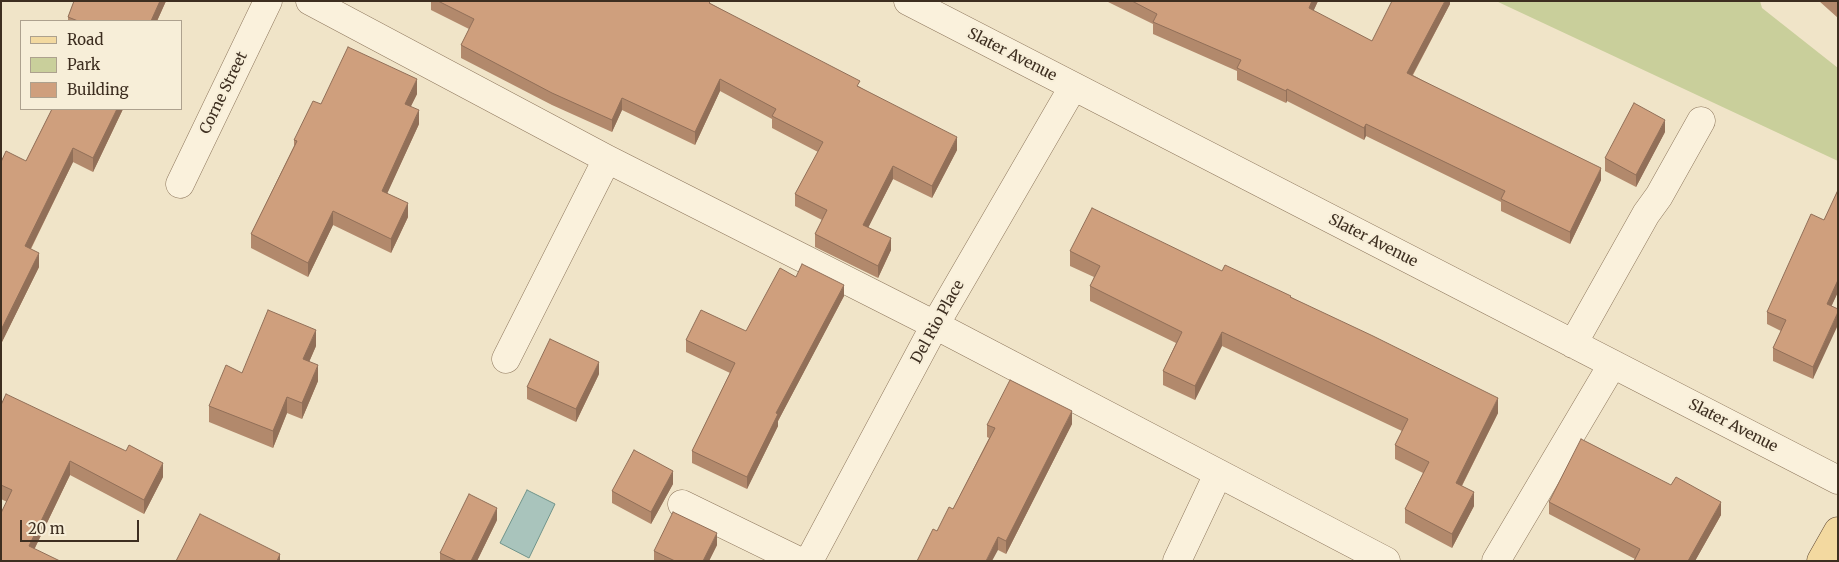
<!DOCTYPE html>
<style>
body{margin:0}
#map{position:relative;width:1839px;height:562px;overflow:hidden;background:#f0e4c8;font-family:Merriweather,serif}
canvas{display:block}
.frame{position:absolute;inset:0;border:2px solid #3d2e20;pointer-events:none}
.legend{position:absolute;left:20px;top:20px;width:162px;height:90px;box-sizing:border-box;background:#f7eed8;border:1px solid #ada18e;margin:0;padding:6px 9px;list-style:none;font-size:15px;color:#3d2e20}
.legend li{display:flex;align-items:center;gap:10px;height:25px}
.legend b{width:25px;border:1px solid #ada18e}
.scale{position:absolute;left:20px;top:520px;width:119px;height:22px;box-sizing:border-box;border:2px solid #3d2e20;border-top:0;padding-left:6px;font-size:15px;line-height:18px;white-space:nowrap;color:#3d2e20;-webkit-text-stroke:4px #f7eed8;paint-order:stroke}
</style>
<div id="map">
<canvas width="1839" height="562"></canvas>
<div class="frame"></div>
<ul class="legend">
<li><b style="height:6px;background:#f3d9a0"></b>Road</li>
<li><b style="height:14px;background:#c9cf9b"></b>Park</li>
<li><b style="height:14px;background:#cf9f7d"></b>Building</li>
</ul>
<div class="scale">20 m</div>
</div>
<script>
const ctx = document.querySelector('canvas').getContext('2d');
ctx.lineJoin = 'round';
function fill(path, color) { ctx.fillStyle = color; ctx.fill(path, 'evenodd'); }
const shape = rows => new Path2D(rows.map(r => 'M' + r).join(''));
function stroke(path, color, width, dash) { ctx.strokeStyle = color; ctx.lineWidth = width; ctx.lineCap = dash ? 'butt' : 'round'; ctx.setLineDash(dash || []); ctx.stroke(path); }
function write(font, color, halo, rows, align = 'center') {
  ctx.font = font + ' Merriweather,serif'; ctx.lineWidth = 4; ctx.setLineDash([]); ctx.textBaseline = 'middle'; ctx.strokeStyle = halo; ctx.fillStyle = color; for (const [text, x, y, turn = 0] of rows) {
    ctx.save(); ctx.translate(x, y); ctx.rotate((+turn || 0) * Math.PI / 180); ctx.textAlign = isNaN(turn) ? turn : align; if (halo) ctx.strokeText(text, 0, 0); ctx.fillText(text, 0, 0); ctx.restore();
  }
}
fill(shape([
 [1496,1,1760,1,1762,8,1838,68,1838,161]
]), '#c9cf9b');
const water = shape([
 [527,490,555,504,529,558,500,543,527,490]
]);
fill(water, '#a9c4bc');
stroke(water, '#6f938a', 1);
const minor = shape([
 [310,1,607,159,935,325,1386,561],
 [908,1,1838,480],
 [180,184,268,1],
 [1573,344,1646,214,1659,196,1701,121],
 [506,359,607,159],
 [682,504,799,561],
 [809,561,935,325,1073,87],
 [1177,561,1218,474],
 [1496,561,1612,365]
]);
const major = shape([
 [1821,561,1838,531]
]);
stroke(minor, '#8d765c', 29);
stroke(major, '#5b4430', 29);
stroke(minor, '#faf1dc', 28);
stroke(major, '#f3d9a0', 28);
fill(shape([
 [74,1,166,1,157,21,68,21,68,17],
 [431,1,709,1,710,3,860,87,957,150,932,198,893,179,868,227,891,250,878,278,815,247,815,234,822,220,795,206,795,194,818,152,772,128,772,119,720,91,695,145,622,110,612,132,552,105,461,58,461,45,469,29,431,10],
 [1106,1,1318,1,1313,11,1372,41,1450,1,1450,4,1413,75,1601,180,1570,244,1501,211,1501,202,1366,136,1364,140,1287,101,1286,103,1237,80,1237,71,1153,34,1153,24],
 [1819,1,1838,1,1838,18],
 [417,94,411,106,419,124,387,193,408,217,391,253,333,225,308,277,251,248,251,234,294,146,294,140,321,104],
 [52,109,123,109,93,172,73,162,31,249,39,267,1,344,1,162,26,161],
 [1665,132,1636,187,1605,171,1605,158],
 [1838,190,1838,292,1831,306,1813,379,1773,361,1773,348,1781,331,1767,324,1767,312,1824,220],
 [1070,251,1222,271,1291,297,1498,413,1462,486,1474,506,1452,548,1405,523,1405,509,1423,473,1395,459,1395,445,1402,431,1222,346,1195,400,1163,385,1163,371,1176,343,1090,301,1090,286,1094,277,1070,266],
 [796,277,844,296,778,421,778,426,747,489,692,463,692,451,730,373,686,352,686,340,746,331],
 [316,346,309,362,318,381,302,419,287,413,273,448,209,422,209,406,242,373],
 [599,374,576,422,527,399,527,387],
 [1,405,163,477,144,514,70,475,35,548,1,561,7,502,1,499],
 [1072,424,1006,554,998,550,937,531,953,509,989,438,987,437,987,425],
 [673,484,651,524,612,503,612,491],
 [1549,502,1721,515,1695,561,1634,561,1635,559,1549,514],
 [497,520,477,561,440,561,440,553],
 [717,545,709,561,654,561,654,551]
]), '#b2896c');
fill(shape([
 [160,1,166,1,157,21,151,21],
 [1312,1,1318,1,1309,21,1309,8],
 [1445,1,1450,1,1450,4,1407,85,1407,73],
 [417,79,417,94,405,118,405,104],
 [720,79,720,91,695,145,695,132],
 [1287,89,1287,101,1286,103,1286,91],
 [622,98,622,110,612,132,612,120],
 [117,109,123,109,93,172,93,158],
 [419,110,419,124,382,205,382,191],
 [1665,120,1665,132,1636,187,1636,175],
 [1366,124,1366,136,1364,140,1364,128],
 [957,137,957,150,932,198,932,186],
 [73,148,73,162,25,260,25,246],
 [893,166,893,179,863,238,863,225],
 [1601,168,1601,180,1570,244,1570,232],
 [408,203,408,217,391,253,391,239],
 [333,211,333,225,308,277,308,263],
 [891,238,891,250,878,278,878,266],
 [39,253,39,267,1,344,1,330],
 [1838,280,1838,292,1827,316,1827,304],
 [844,285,844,296,778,421,778,426,747,489,747,477,776,413],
 [1838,312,1838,325,1813,379,1813,367],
 [316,330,316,346,303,376,303,359],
 [1222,332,1222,346,1195,400,1195,386],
 [599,362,599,374,576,422,576,409],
 [318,365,318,381,302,419,302,403],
 [287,397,287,413,273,448,273,431],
 [1498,398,1498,413,1456,497,1456,483],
 [1072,411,1072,424,1006,554,1006,541],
 [70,461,70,475,29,560,29,546],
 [163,463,163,477,144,514,144,500],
 [673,471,673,484,651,524,651,512],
 [1474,492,1474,506,1452,548,1452,534],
 [1721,502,1721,515,1695,561,1688,561],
 [497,508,497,520,477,561,471,561],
 [717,533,717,545,709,561,703,561],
 [998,537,998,550,992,561,986,561],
 [280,554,280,561,277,561]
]), '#916f58');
const building = shape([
 [74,1,160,1,151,21,78,21,68,17,74,1],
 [438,1,709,1,710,2,709,3,860,81,857,86,957,137,932,186,893,166,863,225,891,238,878,266,815,234,827,210,795,194,823,142,772,116,776,109,720,79,695,132,622,98,612,120,552,93,461,45,474,19,438,1],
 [1132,1,1312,1,1309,8,1372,41,1392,1,1445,1,1407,73,1601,168,1570,232,1501,199,1505,191,1366,124,1364,128,1287,89,1286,91,1237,68,1241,60,1153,22,1157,14,1132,1],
 [348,47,417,79,405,104,419,110,382,191,408,203,391,239,333,211,308,263,251,234,297,141,294,140,313,101,321,104,348,47],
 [1634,103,1665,120,1636,175,1605,158,1634,103],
 [52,109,117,109,93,158,73,148,25,246,39,253,1,330,1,162,6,151,26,161,52,109],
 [1838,190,1838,280,1827,304,1838,309,1838,312,1813,367,1773,348,1786,320,1767,312,1811,214,1824,220,1838,190],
 [1092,208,1222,271,1225,265,1291,296,1290,297,1373,336,1498,398,1456,483,1474,492,1452,534,1405,509,1429,462,1395,445,1408,419,1222,332,1195,386,1163,371,1182,332,1090,286,1100,266,1070,251,1092,208],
 [802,264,844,285,776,413,778,414,747,477,692,451,735,363,686,340,701,310,746,331,780,268,796,277,802,264],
 [268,310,316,330,303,359,318,365,302,403,287,397,273,431,209,406,226,365,242,373,268,310],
 [550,339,599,362,576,409,527,387,550,339],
 [1010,380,1072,411,1006,541,998,537,986,561,917,561,933,529,937,531,949,507,953,509,995,428,987,425,1010,380],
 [6,394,126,451,129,445,163,463,144,500,70,461,29,546,60,561,1,561,1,513,12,490,1,485,1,405,6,394],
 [1581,439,1671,485,1676,477,1721,502,1688,561,1634,561,1640,549,1549,502,1581,439],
 [634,450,673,471,651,512,612,491,634,450],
 [469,494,497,508,471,561,457,561,440,553,469,494],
 [673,512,717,533,703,561,675,561,654,551,673,512],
 [200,514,280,554,277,561,176,561,200,514]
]);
fill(building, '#cf9f7d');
stroke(building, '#916f58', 1);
write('15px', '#3d2e20', '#f7eed8', [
 ["Slater Avenue",1012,55,27],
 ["Corne Street",224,93,-64],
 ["Slater Avenue",1373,241,27],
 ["Del Rio Place",938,322,-61],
 ["Slater Avenue",1733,426,27]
]);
</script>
